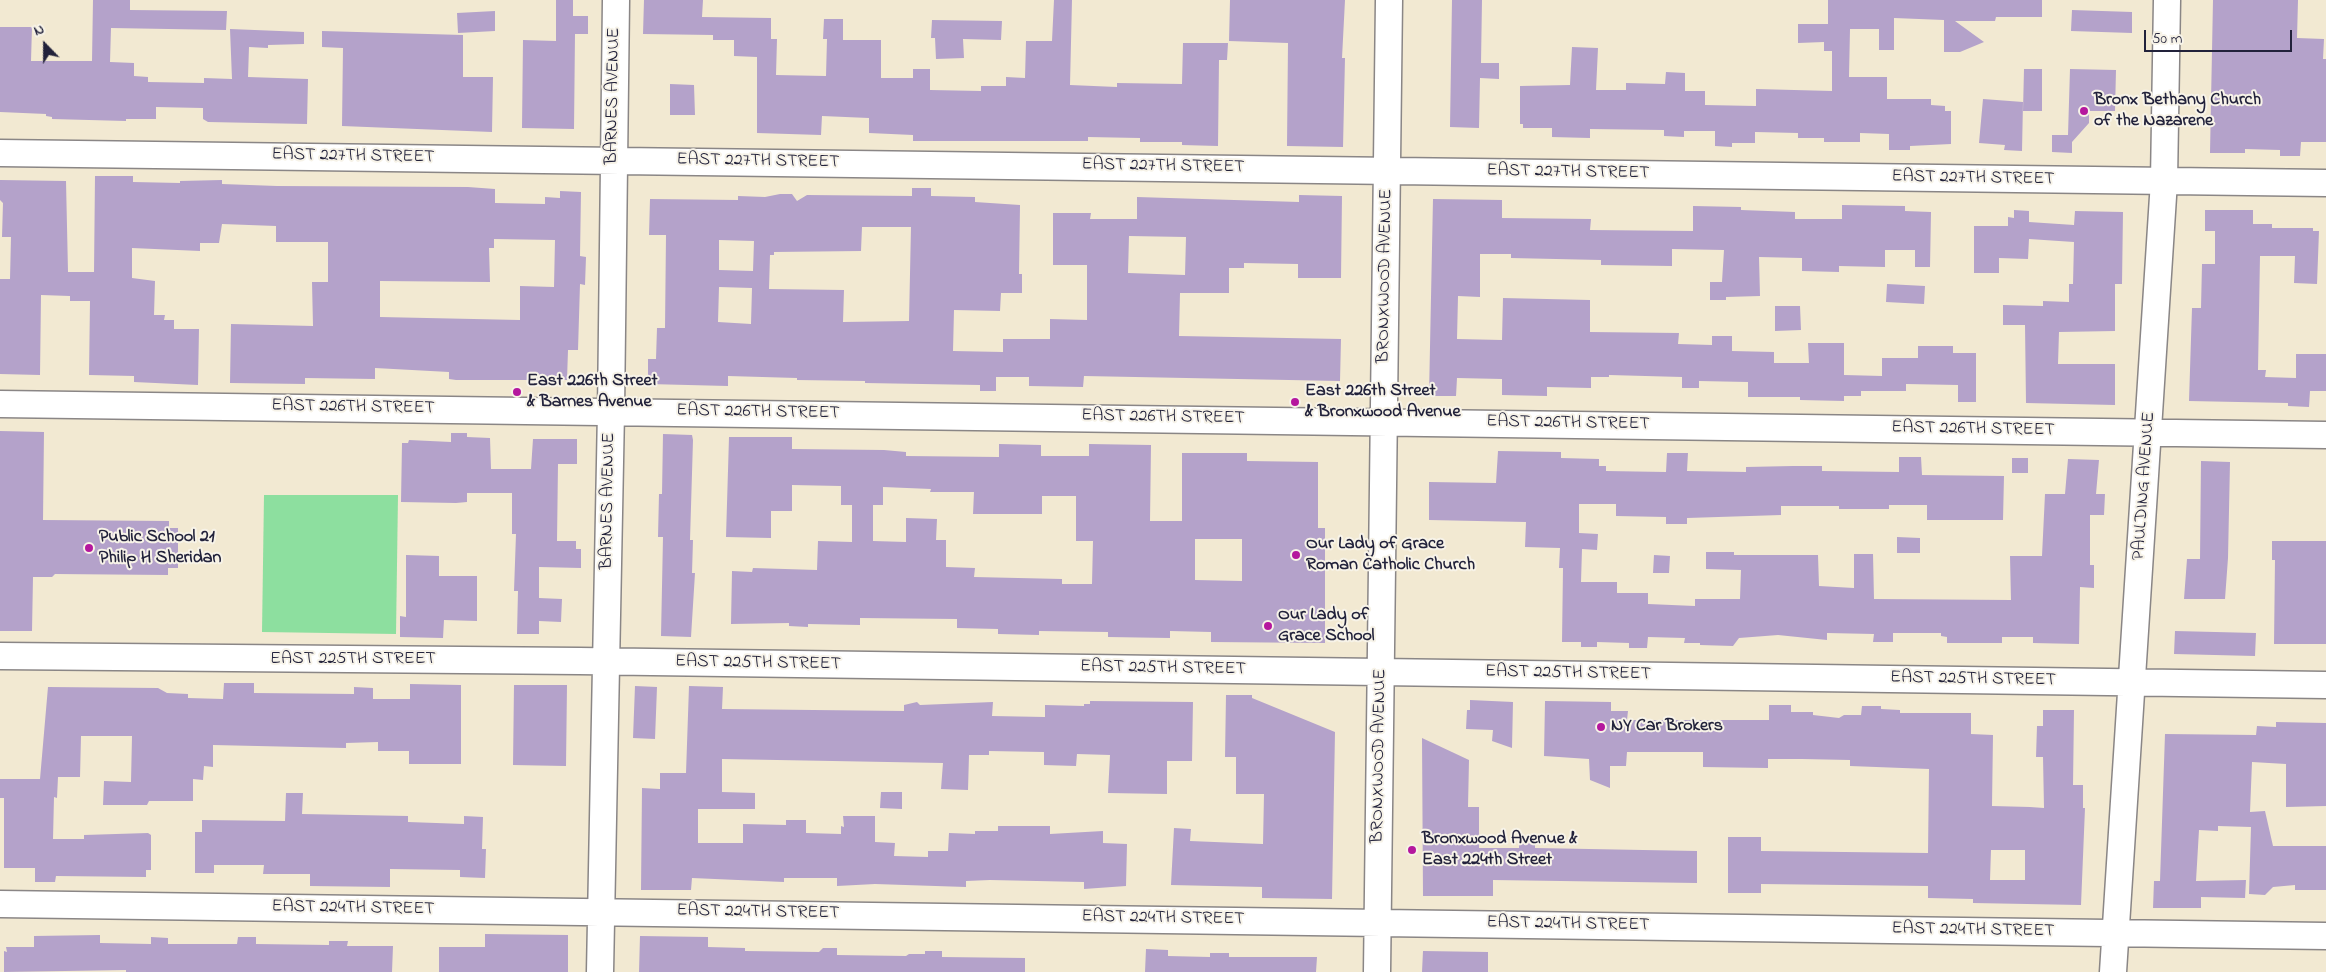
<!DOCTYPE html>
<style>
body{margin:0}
#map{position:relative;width:2326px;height:972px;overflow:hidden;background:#f2e9d2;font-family:"Indie Flower",sans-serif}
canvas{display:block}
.north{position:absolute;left:20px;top:20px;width:50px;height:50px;-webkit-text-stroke:4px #f7f3e8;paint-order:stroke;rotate:338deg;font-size:14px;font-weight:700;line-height:20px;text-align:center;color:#22223b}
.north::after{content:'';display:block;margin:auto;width:18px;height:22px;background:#22223b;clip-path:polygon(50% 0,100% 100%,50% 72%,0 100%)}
.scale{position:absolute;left:2144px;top:30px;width:148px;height:22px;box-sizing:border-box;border:2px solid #22223b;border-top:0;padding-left:6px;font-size:15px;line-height:18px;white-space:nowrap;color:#22223b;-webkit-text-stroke:4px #f7f3e8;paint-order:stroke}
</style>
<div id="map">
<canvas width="2326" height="972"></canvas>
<div class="north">N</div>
<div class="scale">50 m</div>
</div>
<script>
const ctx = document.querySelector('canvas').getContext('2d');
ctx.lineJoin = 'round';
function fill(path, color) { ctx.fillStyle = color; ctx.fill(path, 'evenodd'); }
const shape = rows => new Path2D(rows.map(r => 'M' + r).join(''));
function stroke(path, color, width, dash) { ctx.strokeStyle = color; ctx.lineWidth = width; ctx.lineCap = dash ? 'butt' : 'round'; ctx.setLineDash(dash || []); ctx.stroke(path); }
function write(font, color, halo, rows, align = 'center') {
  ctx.font = font + ' "Indie Flower",sans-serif'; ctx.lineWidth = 4; ctx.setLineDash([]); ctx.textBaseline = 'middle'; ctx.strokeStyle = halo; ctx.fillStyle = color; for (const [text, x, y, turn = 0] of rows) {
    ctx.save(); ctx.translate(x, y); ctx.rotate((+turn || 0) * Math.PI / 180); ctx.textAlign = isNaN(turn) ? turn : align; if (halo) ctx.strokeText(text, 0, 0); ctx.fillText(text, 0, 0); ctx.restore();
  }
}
fill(shape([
 [264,495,398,495,396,634,262,632]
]), '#8ddf9f');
fill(shape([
 [93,0,130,0,130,10,227,11,226,30,111,28,110,62,134,63,134,76,148,77,148,82,204,83,204,78,232,79,230,29,304,32,304,44,268,45,268,48,249,47,248,77,308,79,307,124,208,122,203,119,203,108,156,107,156,119,126,119,126,121,52,119,52,117,46,116,46,114,0,112,0,27,32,27,31,61,92,61],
 [556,0,573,0,573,16,588,16,588,34,575,34,574,129,522,128,523,40,556,41],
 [644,0,703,0,702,17,771,18,771,39,777,39,776,75,826,76,827,39,823,39,824,19,843,19,843,40,881,40,881,78,913,78,913,69,930,69,930,90,981,91,981,86,1006,86,1006,77,1025,78,1026,41,1052,41,1054,0,1072,0,1070,85,1117,87,1117,83,1182,84,1183,43,1228,43,1227,60,1219,60,1218,146,1182,145,1182,142,1140,142,1140,138,1088,137,1088,141,913,141,913,135,869,133,869,118,822,116,821,135,757,133,757,57,734,56,734,40,713,40,713,35,643,34],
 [1230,0,1345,0,1342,58,1345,58,1343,147,1287,146,1288,43,1229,41],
 [1452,0,1482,0,1481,63,1499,63,1499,79,1480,78,1479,128,1450,127],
 [1828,0,2042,0,2042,17,1996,17,1995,21,1955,21,1984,42,1960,52,1944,52,1944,20,1894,18,1894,50,1879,50,1879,29,1850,29,1849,77,1887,77,1887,99,1931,99,1931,105,1945,106,1945,111,1951,111,1951,144,1910,146,1910,150,1889,150,1889,134,1860,133,1860,142,1824,142,1824,138,1798,138,1798,133,1755,132,1755,143,1732,143,1732,147,1715,146,1715,131,1684,131,1684,137,1664,136,1664,130,1590,129,1590,138,1552,137,1552,128,1523,128,1523,124,1520,124,1520,86,1570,85,1572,47,1598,48,1596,90,1626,90,1626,83,1665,84,1666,72,1685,73,1685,91,1705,91,1705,105,1756,106,1756,89,1832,91,1832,51,1824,51,1824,42,1798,43,1798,24,1828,24],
 [2213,0,2298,0,2297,38,2324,39,2323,59,2326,59,2326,142,2301,142,2300,156,2280,156,2280,150,2245,149,2245,153,2210,153],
 [2072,10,2132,12,2132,33,2071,31],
 [495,11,495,31,458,33,457,13],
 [932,20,1002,21,1001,40,963,39,964,58,936,59,935,38,931,38],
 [322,31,463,35,463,77,493,77,492,132,342,126,343,48,322,47],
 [2024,69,2042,69,2042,111,2023,111],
 [2070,69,2116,70,2115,111,2089,111,2089,123,2072,142,2072,153,2052,152,2052,135,2068,135],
 [670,84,694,85,695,115,670,115],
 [1983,99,2023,102,2022,151,2004,150,2005,145,1979,143],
 [95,176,133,176,133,182,180,183,180,181,222,180,222,184,277,186,468,187,495,189,495,203,545,204,545,197,560,198,560,191,581,192,580,256,586,257,585,285,580,284,578,350,568,350,567,380,456,380,449,379,449,372,375,368,375,379,305,378,305,384,230,383,231,324,313,326,312,282,328,282,328,242,276,242,276,226,222,224,219,243,200,243,200,251,132,248,132,278,155,281,154,315,165,315,164,320,174,320,174,329,199,329,198,385,134,382,134,376,89,375,90,301,70,301,70,296,41,295,40,375,0,374,0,279,10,279,11,237,2,237,3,203,0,200,0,180,66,181,68,272,94,272],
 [494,239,555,240,554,287,520,286,520,320,380,317,380,281,490,282,489,248,494,248],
 [912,188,931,188,931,196,975,197,975,202,1020,205,1019,274,1022,274,1022,293,1001,293,1000,311,954,310,953,351,1003,352,1003,339,1050,339,1050,319,1087,320,1087,265,1053,265,1053,213,1091,213,1090,219,1137,219,1137,197,1299,202,1299,195,1342,196,1341,278,1298,278,1298,264,1244,263,1244,268,1229,268,1229,293,1180,293,1179,336,1341,339,1340,381,1084,376,1083,387,1029,386,1029,377,996,377,996,391,980,391,980,385,865,383,865,381,797,380,797,378,728,376,728,386,648,384,648,359,656,359,657,328,665,328,666,235,649,235,650,199,738,200,738,196,765,197,780,194,792,194,797,201,807,195,912,196],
 [862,227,911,227,909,321,843,322,844,290,769,289,770,255,774,255,774,252,861,251],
 [1129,236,1186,237,1185,275,1128,273],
 [719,240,754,241,753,271,719,270],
 [719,287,752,288,751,324,718,322],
 [1433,199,1502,200,1502,218,1591,219,1590,230,1693,231,1693,206,1741,207,1741,210,1795,212,1795,219,1842,219,1842,205,1905,206,1905,211,1931,212,1930,267,1915,267,1915,250,1885,250,1885,267,1839,266,1839,272,1802,271,1802,258,1759,257,1760,296,1726,297,1726,300,1710,300,1710,282,1722,282,1724,250,1672,249,1672,266,1601,265,1601,260,1511,258,1511,254,1480,254,1480,297,1458,296,1457,339,1502,340,1503,298,1590,300,1590,332,1679,333,1678,344,1712,345,1712,336,1732,336,1732,351,1774,352,1774,363,1809,363,1808,343,1844,343,1844,375,1882,376,1882,358,1918,358,1918,346,1953,346,1953,353,1976,353,1976,402,1958,402,1958,385,1906,384,1906,391,1861,391,1861,396,1844,396,1844,401,1800,400,1800,397,1748,397,1748,382,1699,381,1699,388,1682,388,1682,377,1609,375,1609,377,1591,377,1591,388,1547,387,1547,396,1502,395,1502,379,1457,378,1456,396,1429,396],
 [2014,210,2029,211,2029,222,2074,225,2075,211,2123,212,2122,284,2115,284,2115,331,2059,332,2058,364,2115,364,2115,405,2026,403,2025,325,2003,325,2003,305,2043,306,2043,301,2069,302,2069,284,2073,284,2074,242,2029,239,2028,259,1999,258,1999,273,1974,273,1974,226,2008,226,2008,217,2014,218],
 [2205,210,2253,210,2253,224,2272,224,2272,228,2313,228,2313,231,2319,231,2317,284,2294,283,2295,256,2260,256,2258,370,2266,370,2265,377,2296,378,2296,354,2326,354,2326,391,2310,391,2309,407,2288,406,2288,403,2189,401,2192,308,2201,308,2202,264,2215,264,2215,231,2205,231],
 [1887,284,1925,286,1924,304,1886,302],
 [1775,306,1800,306,1801,330,1775,331],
 [0,431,44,432,43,520,169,521,169,528,178,528,178,568,168,568,168,575,55,574,52,577,33,577,32,631,0,631],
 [451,433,467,433,467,437,490,438,491,469,531,469,533,439,577,439,577,464,558,464,557,541,576,541,576,549,581,549,581,568,539,567,539,598,562,599,561,622,539,621,539,634,517,634,518,591,514,591,516,534,512,534,512,493,467,493,467,502,456,503,401,502,402,443,408,443,409,440,451,442],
 [663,434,692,435,693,440,690,540,693,540,692,573,695,573,691,637,661,636,663,537,658,537,659,494,662,494],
 [729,437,792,437,792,449,884,450,906,452,906,456,999,457,999,444,1041,445,1041,456,1089,456,1089,444,1151,445,1150,521,1182,521,1182,453,1247,453,1247,461,1318,462,1318,528,1325,528,1325,643,1211,642,1211,632,1170,631,1170,638,1108,637,1108,632,1039,631,1039,635,998,634,998,629,957,628,957,619,860,618,860,625,808,624,808,627,789,626,789,623,731,624,732,571,752,572,753,568,817,570,818,541,852,542,852,505,841,505,841,486,792,485,792,511,771,511,771,538,726,537],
 [883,487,931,489,930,492,974,492,973,514,1042,514,1042,496,1076,496,1076,541,1093,541,1092,584,1062,584,1062,579,974,577,975,568,946,567,946,540,936,540,937,519,906,518,906,542,873,541,873,505,883,505],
 [1195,539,1242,539,1242,581,1195,580],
 [1498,451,1561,452,1561,458,1599,459,1599,466,1606,466,1606,471,1666,472,1667,453,1688,453,1687,471,1746,472,1746,467,1793,466,1822,466,1822,471,1899,472,1899,457,1921,457,1922,475,2004,476,2003,520,1927,520,1927,505,1889,505,1889,509,1839,509,1839,506,1781,506,1781,515,1687,518,1687,524,1666,524,1666,517,1616,516,1616,504,1579,504,1579,533,1598,534,1597,550,1582,549,1581,582,1617,582,1617,593,1648,593,1648,604,1695,606,1695,599,1740,599,1741,570,1706,569,1706,552,1734,552,1734,555,1818,555,1819,586,1854,588,1854,554,1873,554,1874,599,2011,600,2010,556,2042,556,2045,494,2065,494,2068,459,2099,460,2096,494,2105,494,2104,515,2090,515,2090,565,2094,565,2094,588,2080,587,2079,644,2033,643,2033,637,2002,637,2002,643,1947,643,1947,637,1941,636,1941,633,1893,633,1893,642,1873,642,1874,634,1827,633,1827,640,1778,635,1739,638,1733,646,1700,645,1700,643,1684,643,1685,638,1648,637,1647,648,1629,648,1629,643,1597,642,1597,647,1581,647,1581,642,1562,642,1563,568,1559,568,1560,548,1525,547,1526,522,1429,520,1429,482,1496,483],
 [2012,458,2028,458,2028,473,2012,473],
 [2201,461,2230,462,2228,558,2225,599,2184,599,2187,559,2200,559],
 [1897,537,1920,538,1920,553,1897,553],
 [2272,541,2326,541,2326,644,2274,644,2275,560,2272,560],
 [406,555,439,556,439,576,477,576,477,621,444,620,443,638,400,637,400,616,406,617],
 [1654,555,1670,556,1669,573,1653,573],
 [2175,631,2256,633,2255,656,2174,654],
 [224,683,254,683,254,693,354,694,354,687,373,688,373,699,410,699,410,684,461,685,461,764,409,764,409,751,378,751,378,742,346,743,346,748,213,745,213,767,204,766,203,780,193,779,193,801,149,801,147,805,103,805,104,781,131,782,132,736,81,736,80,777,58,777,57,798,54,797,53,839,84,839,84,835,148,833,151,835,151,870,146,870,146,877,56,876,55,882,35,882,35,868,4,868,4,798,0,798,0,779,40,779,48,687,158,688,167,693,188,694,188,698,223,699],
 [514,685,567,685,566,766,513,765],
 [635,686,657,687,655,739,633,738],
 [689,686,723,687,722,709,904,711,904,705,917,702,920,705,993,702,992,716,1045,717,1045,705,1084,706,1084,704,1090,704,1090,701,1193,702,1192,761,1167,761,1167,794,1108,793,1110,755,1077,754,1076,766,1044,765,1044,752,989,751,989,755,969,755,968,790,941,789,943,763,722,759,722,792,755,793,755,809,698,809,698,843,743,843,743,824,786,825,786,820,806,820,806,833,841,834,841,826,844,827,843,816,875,816,875,842,895,843,894,856,928,857,928,851,948,851,949,833,975,834,975,831,998,831,998,826,1050,826,1050,834,1103,831,1103,843,1127,844,1126,886,1084,889,1084,882,990,880,966,881,966,887,875,884,837,886,837,878,784,878,784,882,692,878,691,890,641,890,642,788,660,789,660,773,686,773],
 [1226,695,1252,695,1252,698,1335,732,1332,899,1262,898,1262,887,1171,885,1174,828,1191,829,1190,841,1263,844,1264,794,1236,794,1236,757,1225,757],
 [1470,700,1513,702,1512,748,1492,741,1493,730,1466,729,1467,710,1470,710],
 [1545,701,1611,702,1611,711,1628,711,1627,720,1769,720,1769,705,1791,705,1791,712,1813,712,1813,715,1839,718,1844,715,1861,715,1862,706,1881,706,1881,709,1900,710,1900,713,1971,713,1971,734,1993,735,1992,806,2030,807,2044,808,2043,757,2036,757,2037,726,2043,726,2043,710,2074,710,2073,785,2083,785,2083,808,2085,808,2081,905,1973,903,1973,899,1928,898,1928,886,1761,884,1761,893,1728,893,1728,837,1761,837,1761,851,1928,853,1929,769,1850,766,1850,760,1802,759,1768,759,1768,768,1703,767,1703,752,1627,752,1626,766,1610,766,1610,788,1590,780,1589,759,1544,756],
 [1991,850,2025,850,2025,880,1990,880],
 [2276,722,2326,723,2326,806,2286,807,2286,764,2252,762,2250,812,2265,811,2273,846,2326,846,2326,890,2295,890,2295,885,2273,887,2265,895,2249,894,2251,827,2218,826,2218,831,2199,830,2196,881,2246,880,2245,898,2201,897,2201,908,2153,908,2154,881,2160,881,2165,734,2256,735,2257,726,2276,727],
 [1422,738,1469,760,1468,807,1479,807,1479,848,1519,848,1519,841,1535,841,1535,848,1697,851,1697,883,1493,880,1493,896,1423,896],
 [881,792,902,792,902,809,880,808],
 [286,793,303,793,302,814,408,816,408,822,464,824,464,816,483,817,482,849,486,849,485,878,460,877,460,870,390,869,390,887,310,886,310,874,263,874,264,865,214,865,214,873,195,873,195,832,202,832,202,820,285,821],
 [485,934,568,935,568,972,439,972,439,947,485,947],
 [100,935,100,943,151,944,151,937,168,938,168,944,237,944,238,937,256,937,256,944,329,945,329,941,348,941,347,946,393,946,392,972,126,972,126,970,4,972,4,951,7,952,6,947,34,947,34,936],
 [640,936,708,937,708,947,745,948,745,951,819,952,823,948,837,948,837,955,906,956,909,954,925,954,925,951,942,951,942,957,1025,958,1025,972,639,972],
 [1146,949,1168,950,1168,956,1210,957,1210,953,1229,953,1229,957,1317,957,1316,972,1145,972],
 [1423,951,1488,952,1488,972,1422,972]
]), '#b4a2ca');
const minor = shape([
 [0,153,2326,183],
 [0,404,2326,435],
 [0,656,579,661,2326,685],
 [0,904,2326,936],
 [600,972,611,411,616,0],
 [1377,972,1389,0],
 [2113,972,2164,181,2167,0]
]);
stroke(minor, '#8a8686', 29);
stroke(minor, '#fff', 26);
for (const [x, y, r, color] of [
 [2084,111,5,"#b5179e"],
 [517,392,5,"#b5179e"],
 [1295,402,5,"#b5179e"],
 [89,548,5,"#b5179e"],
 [1296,555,5,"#b5179e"],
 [1268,626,5,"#b5179e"],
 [1601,727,5,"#b5179e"],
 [1412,850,5,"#b5179e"]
]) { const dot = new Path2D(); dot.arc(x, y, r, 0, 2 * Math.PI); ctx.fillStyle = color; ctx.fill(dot); stroke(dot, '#f7f3e8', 2); }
write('18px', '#22223b', '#f7f3e8', [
 ["BARNES AVENUE",614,96,-89],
 ["EAST 227TH STREET",353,157,1],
 ["EAST 227TH STREET",758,162,1],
 ["EAST 227TH STREET",1163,167,1],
 ["EAST 227TH STREET",1568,173,1],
 ["EAST 227TH STREET",1973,179,1],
 ["BRONXWOOD AVENUE",1386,276,-89],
 ["EAST 226TH STREET",353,408,1],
 ["EAST 226TH STREET",758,413,1],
 ["EAST 226TH STREET",1163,418,1],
 ["EAST 226TH STREET",1568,424,1],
 ["EAST 226TH STREET",1973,430,1],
 ["PAULDING AVENUE",2145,486,-86],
 ["BARNES AVENUE",609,501,-89],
 ["EAST 225TH STREET",353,660],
 ["EAST 225TH STREET",758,664,1],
 ["EAST 225TH STREET",1163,669,1],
 ["EAST 225TH STREET",1568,674,1],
 ["EAST 225TH STREET",1973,680,1],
 ["BRONXWOOD AVENUE",1380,756,-89],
 ["EAST 224TH STREET",353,909,1],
 ["EAST 224TH STREET",758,913,1],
 ["EAST 224TH STREET",1163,919,1],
 ["EAST 224TH STREET",1568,925,1],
 ["EAST 224TH STREET",1973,931,1]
]);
write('bold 18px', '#22223b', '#f7f3e8', [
 ["Bronx Bethany Church",2094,101],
 ["of the Nazarene",2094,122],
 ["East 226th Street",527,382],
 ["& Barnes Avenue",527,403],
 ["East 226th Street",1305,392],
 ["& Bronxwood Avenue",1305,413],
 ["Public School 21",99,538],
 ["Philip H Sheridan",99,559],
 ["Our Lady of Grace",1306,545],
 ["Roman Catholic Church",1306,566],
 ["Our Lady of",1278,616],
 ["Grace School",1278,637],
 ["NY Car Brokers",1611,727],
 ["Bronxwood Avenue &",1422,840],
 ["East 224th Street",1422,861]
], 'left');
</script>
